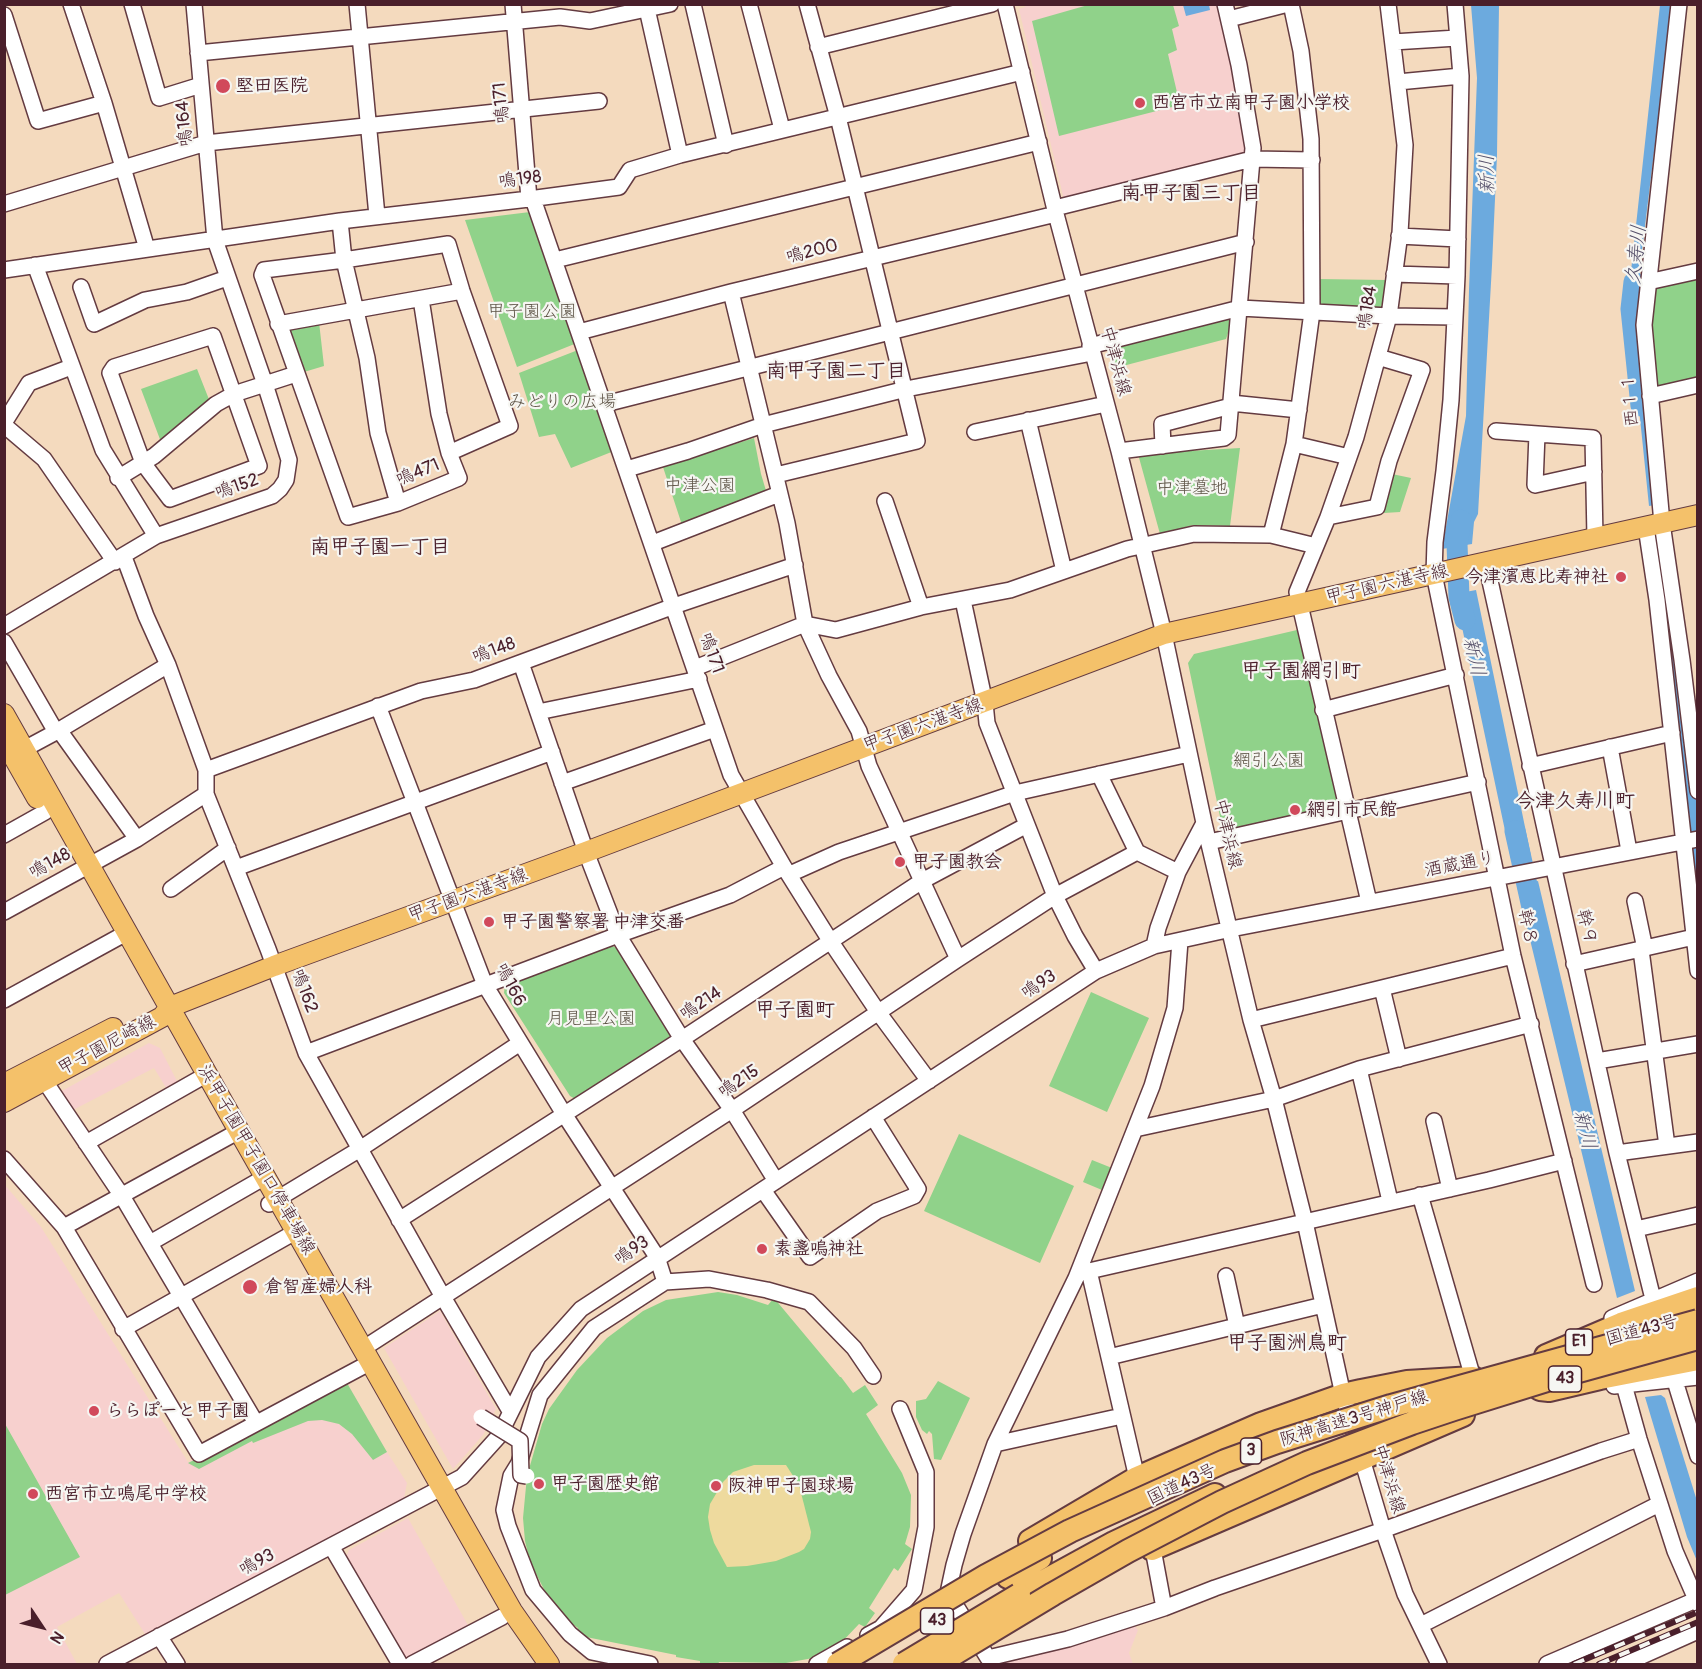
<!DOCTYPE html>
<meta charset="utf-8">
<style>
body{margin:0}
#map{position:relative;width:1702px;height:1669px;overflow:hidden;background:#f4dabe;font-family:Pangolin,sans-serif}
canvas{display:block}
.frame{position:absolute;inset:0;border:6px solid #4a1f2b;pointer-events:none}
.north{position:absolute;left:12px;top:1597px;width:60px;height:60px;-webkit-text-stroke:4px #f6f6f2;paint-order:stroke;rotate:125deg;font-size:16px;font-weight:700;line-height:24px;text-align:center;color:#4a1f2b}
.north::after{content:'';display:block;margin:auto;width:21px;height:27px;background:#4a1f2b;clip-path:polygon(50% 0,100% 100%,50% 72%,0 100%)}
</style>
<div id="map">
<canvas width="1702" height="1669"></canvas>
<div class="frame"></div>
<div class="north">N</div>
</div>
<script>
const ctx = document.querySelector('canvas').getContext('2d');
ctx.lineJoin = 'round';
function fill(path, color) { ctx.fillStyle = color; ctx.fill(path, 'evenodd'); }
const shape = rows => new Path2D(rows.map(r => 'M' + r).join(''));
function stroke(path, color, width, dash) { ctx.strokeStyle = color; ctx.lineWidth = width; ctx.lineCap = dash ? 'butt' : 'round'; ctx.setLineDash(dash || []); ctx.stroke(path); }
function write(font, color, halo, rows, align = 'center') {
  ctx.font = font + ' Pangolin,"Klee One",sans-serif'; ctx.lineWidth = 4.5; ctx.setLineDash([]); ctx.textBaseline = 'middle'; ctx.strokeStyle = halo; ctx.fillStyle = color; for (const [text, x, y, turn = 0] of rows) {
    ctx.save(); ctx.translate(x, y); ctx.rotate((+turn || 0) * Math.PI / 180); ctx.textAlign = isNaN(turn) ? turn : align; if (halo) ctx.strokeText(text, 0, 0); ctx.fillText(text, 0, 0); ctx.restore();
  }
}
fill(shape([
 [1025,4,1219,5,1234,66,1248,150,1244,156,1064,200,1019,9,1025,7],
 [149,1043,160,1048,179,1085,168,1091,154,1068,73,1110,60,1092],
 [4,1184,41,1227,188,1462,347,1383,387,1452,407,1483,404,1498,145,1634,119,1593,57,1627,77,1664,5,1664],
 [440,1311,496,1409,483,1435,453,1469,384,1348],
 [408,1518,469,1627,411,1659,404,1657,346,1557,349,1550],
 [1133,1624,1138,1630,1129,1653,1133,1664,994,1664]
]), '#f7d0ce');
fill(shape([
 [1088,5,1173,5,1179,26,1172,29,1177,50,1168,54,1180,105,1059,136,1032,21],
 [530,212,577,343,517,367,465,220],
 [1697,278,1697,378,1660,386,1655,382,1650,331,1654,293,1658,287],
 [1318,279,1387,280,1381,308,1374,311,1324,308,1319,303],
 [1229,317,1229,330,1226,339,1115,368,1113,346],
 [319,322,324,366,304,372,289,337,290,331,292,328],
 [578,350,614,451,571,468,555,434,539,437,519,373],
 [197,369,210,402,161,442,141,389],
 [754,438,761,474,767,494,682,525,663,467],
 [1240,448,1230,526,1193,525,1160,534,1138,454],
 [1392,474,1411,478,1400,512,1384,513],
 [1297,630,1340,804,1336,808,1223,831,1188,663,1194,654],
 [609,945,617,948,672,1033,672,1039,577,1100,570,1096,504,993,505,985],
 [1091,992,1149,1018,1107,1112,1049,1086],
 [959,1134,1074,1186,1040,1263,924,1211],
 [1092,1160,1112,1168,1102,1190,1083,1182],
 [718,1292,737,1295,768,1305,774,1298,840,1377,841,1377,853,1393,865,1385,878,1405,866,1414,902,1473,911,1495,910,1527,905,1544,912,1549,898,1571,894,1568,869,1608,875,1613,865,1627,859,1624,839,1645,813,1658,786,1663,719,1662,718,1664,700,1664,700,1661,676,1657,676,1655,576,1635,578,1628,561,1616,550,1601,530,1562,525,1541,523,1518,527,1476,542,1424,549,1409,577,1370,607,1338,643,1311,666,1300],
 [938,1381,970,1398,941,1460,934,1459,932,1434,929,1431,927,1434,922,1430,916,1417,916,1401,926,1399],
 [347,1383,387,1452,373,1460,352,1434,339,1424,322,1420,308,1421,253,1443,252,1441,199,1469,188,1463],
 [4,1422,80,1557,5,1595,4,1595]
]), '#90d28a');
fill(shape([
 [754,1465,786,1465,799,1485,811,1532,810,1539,804,1549,799,1552,776,1561,747,1566,727,1567,714,1543,710,1530,708,1517,710,1504,723,1482,733,1472]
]), '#eeda9e');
fill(shape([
 [1183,5,1209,5,1210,10,1186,16],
 [1471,5,1499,5,1497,155,1492,265,1478,514,1474,522,1472,544,1442,549,1466,416,1469,290,1477,78],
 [1660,5,1672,5,1635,308,1627,308],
 [1636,379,1641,379,1655,505,1649,506],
 [1659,535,1693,824,1687,825,1653,536],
 [1476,590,1531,856,1511,859,1455,594],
 [1538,881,1635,1291,1617,1298,1517,886],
 [1661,1395,1665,1398,1697,1501,1697,1561,1687,1537,1645,1397]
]), '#6caade');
stroke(shape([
 [1634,282,1631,309,1641,406],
 [1461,520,1457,544,1459,597,1465,620],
 [1687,796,1698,888],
 [1515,831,1533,912]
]), '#6caade', 21);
const minor = shape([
 [71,4,104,103,147,249],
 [132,4,159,98,201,85],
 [357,4,377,216],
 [513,4,529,199],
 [693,4,726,145],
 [749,4,782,129],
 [1005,4,1056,214,1119,451,1164,634,1204,823,1251,1020,1274,1099,1305,1222,1343,1395,1383,1530,1405,1594,1439,1664],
 [1455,4,1461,76,1457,276,1451,400,1444,471,1435,542,1434,574,1513,956,1594,1284],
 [1679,4,1644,325,1662,523,1682,660,1698,791],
 [647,9,680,155],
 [4,15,38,121,104,103],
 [1229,19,1288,4],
 [1393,42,1457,38],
 [818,47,992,4],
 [198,53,560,17,590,21,670,4],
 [1398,82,1461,76],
 [533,199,731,775,784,867,831,942,878,1012,929,1081],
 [4,204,206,143,599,101],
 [1055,208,1252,159,1312,160],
 [340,221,344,260,264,270,262,275,348,517,398,503,459,478,449,453,510,426,462,291,448,244,344,260,367,358,378,433,398,503],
 [1399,236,1458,239],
 [555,260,1039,142],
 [35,265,103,450,156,536],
 [4,270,340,221,529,199,619,187,630,170,680,155,1022,72],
 [1394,274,1457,276],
 [1648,282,1698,271],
 [81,287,94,324,145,300,187,292,227,278],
 [731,292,787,523,805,624,829,676,859,731,869,766,958,959],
 [421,299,439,414,449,453],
 [278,324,462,291],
 [579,332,731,292,1056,214],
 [213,336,259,466,170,499,143,463,110,373,114,367,213,336],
 [1090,346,1240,308,1389,316,1455,317],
 [1650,396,1698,385],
 [1231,403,1299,410],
 [605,404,1246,242],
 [1028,420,1064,571],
 [4,423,29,383,71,367],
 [4,425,44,459,115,562],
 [1496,431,1593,438,1595,538],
 [975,432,1106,404],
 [1537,434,1535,485,1594,472],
 [1294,444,1349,457],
 [1163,446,1162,424,1231,406],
 [1119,451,1224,438,1228,435,1253,148,1239,65,1225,4],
 [627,469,688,451,763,425,906,389,1092,353],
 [776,475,917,441,838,117,807,4],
 [118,478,154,456,216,404,234,394,296,374],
 [885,501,921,607],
 [1328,517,1377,507,1389,461,1422,370,1378,357],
 [1646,527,1657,600,1698,971],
 [1271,535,1294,444,1312,312,1311,139,1301,51,1291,4],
 [653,543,779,494],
 [124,557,146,616,168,665,206,770,206,794,268,949,306,1053,443,1297,510,1411],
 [1486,563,1617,1153,1653,1299],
 [963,600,985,703,987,723,1055,896,1075,936,1096,971],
 [4,626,156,536,272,496,280,489,286,480,289,460,265,384,215,240,194,4],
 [4,642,56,732],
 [521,663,586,852,618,935,682,1039,732,1110,776,1181],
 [695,668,805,624,836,630,921,607,1010,590,1127,549,1194,534,1271,535,1316,546],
 [378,706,485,985,564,1114,657,1257,665,1282],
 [1323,710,1456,675],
 [538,712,699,679],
 [59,730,137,839],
 [1610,747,1629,851],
 [15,754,56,732,168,665],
 [1530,766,1672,733],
 [206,770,421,691,474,680,674,606,795,565],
 [1099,774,1137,852,1178,872],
 [562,783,715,729],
 [4,835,45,812],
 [1209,842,1478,782],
 [236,868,552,752],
 [790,874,839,852,1015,793,1189,754],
 [171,889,228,848],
 [1635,901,1645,949],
 [1369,902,1297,592,1328,517,1356,437,1389,316,1400,233,1405,145,1388,4],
 [4,912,137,839,206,794],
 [1180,941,1175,1008,1152,1086,1076,1278,995,1444,963,1534,954,1565,948,1593,988,1658,1068,1639,1164,1608,1215,1588,1383,1530,1601,1451,1639,1439],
 [1154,946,1158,928,1178,872,1204,823],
 [1641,950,1667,1146],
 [1574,964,1694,937],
 [1382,988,1399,1059],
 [4,1000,128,932],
 [1251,1020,1513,956],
 [306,1053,618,935,730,895,784,867],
 [1597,1061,1698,1044],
 [1359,1069,1390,1201],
 [44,1080,122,1196,256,1423],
 [1434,1121,1450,1189],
 [1135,1129,1274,1099,1359,1069,1531,1024],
 [86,1143,197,1080],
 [1617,1153,1698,1142],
 [4,1159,64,1227,199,1454,371,1362],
 [763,1190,810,1257,877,1211,914,1196,918,1189,873,1117],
 [1420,1195,1473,1378],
 [269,1204,360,1149,520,1043],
 [399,1220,682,1039,922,881,1027,825],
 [64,1227,239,1131],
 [1636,1229,1698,1215],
 [150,1243,265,1177],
 [1089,1271,1489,1180,1564,1161],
 [1089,1271,1137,1478],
 [1226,1276,1237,1326],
 [1612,1318,1698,1281],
 [123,1329,297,1231],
 [364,1348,732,1110,958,959,1055,896,1137,852],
 [1109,1357,1323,1305],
 [1675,1381,1698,1456],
 [1624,1385,1639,1439,1675,1551,1698,1604],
 [1614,1386,1698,1377],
 [995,1444,1122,1416],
 [331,1546,400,1664],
 [1153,1549,1164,1608],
 [1421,1625,1659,1504],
 [868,1635,881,1628,914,1590,926,1527,926,1472,900,1409],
 [159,1636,177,1664],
 [107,1664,462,1477,499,1436,538,1357,581,1309,1096,971,1154,946,1231,929,1698,839],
 [412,1664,502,1617],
 [650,1664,592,1652,570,1634,533,1590,508,1526,504,1510,511,1476,519,1463,540,1395,594,1328,665,1282,709,1279,767,1290,809,1302,854,1348,873,1376],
 [817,1664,847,1647],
 [1547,1664,1698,1599],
 [1624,1664,1698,1631]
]);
const major = shape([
 [4,714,239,1131,512,1611,549,1664],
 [4,740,37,798],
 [4,1084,113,1028],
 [4,1102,162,1017,170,1007,274,966,586,852,1164,634,1698,515]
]);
const highway = shape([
 [1546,1356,1621,1324,1698,1298],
 [1540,1389,1549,1390,1600,1378,1698,1359],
 [1030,1541,1137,1478,1261,1424,1343,1395,1361,1391,1407,1382,1473,1378],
 [1152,1549,1463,1415],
 [1008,1577,1040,1558],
 [1019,1595,1114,1543,1215,1495]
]);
stroke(minor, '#643b41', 18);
stroke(major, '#643b41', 22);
stroke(highway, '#643b41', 26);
stroke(minor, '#fff', 15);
stroke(major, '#f4c16a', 20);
stroke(highway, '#f4c16a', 22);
const rail = shape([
 [1574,1664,1698,1612],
 [1599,1664,1698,1622]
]);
stroke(rail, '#4a1f2b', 6);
stroke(rail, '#f6f6f2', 4, [11]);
const minorBridge = shape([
 [481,1417,520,1441,521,1475,527,1476]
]);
const highwayBridge = shape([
 [838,1664,986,1576,1070,1531,1225,1461,1277,1442,1391,1406,1698,1321],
 [904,1664,1019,1595],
 [937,1664,1053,1594,1128,1551,1222,1502,1307,1463,1412,1423,1454,1409,1550,1379,1698,1338]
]);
stroke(minorBridge, '#643b41', 18, []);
stroke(highwayBridge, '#643b41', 26, []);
stroke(minorBridge, '#fff', 15);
stroke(highwayBridge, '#f4c16a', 22);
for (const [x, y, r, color] of [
 [223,86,8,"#d1495b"],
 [1140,103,6,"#d1495b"],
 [1621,577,6,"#d1495b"],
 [1295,810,6,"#d1495b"],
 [900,862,6,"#d1495b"],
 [489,922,6,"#d1495b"],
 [762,1249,6,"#d1495b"],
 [250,1287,8,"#d1495b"],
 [94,1411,6,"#d1495b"],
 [539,1484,6,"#d1495b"],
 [716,1486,6,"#d1495b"],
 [33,1494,6,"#d1495b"]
]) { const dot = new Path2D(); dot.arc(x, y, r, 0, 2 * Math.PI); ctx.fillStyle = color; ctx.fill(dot); stroke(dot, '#f6f6f2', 2); }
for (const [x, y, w] of [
 [1579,1342,27],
 [1565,1379,33],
 [1251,1451,21],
 [937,1621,33]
]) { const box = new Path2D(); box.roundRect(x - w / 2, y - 13, w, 26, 4.5); ctx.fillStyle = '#f6f6f2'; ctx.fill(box); stroke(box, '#4a1f2b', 1.5); }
write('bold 16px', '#4a1f2b', null, [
 ["E1",1579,1342],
 ["43",1565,1379],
 ["3",1251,1451],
 ["43",937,1621]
]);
write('bold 18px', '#4a1f2b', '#f6f6f2', [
 ["堅田医院",236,86],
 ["西宮市立南甲子園小学校",1152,103],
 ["今津濱恵比寿神社",1609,577,"right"],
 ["網引市民館",1307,810],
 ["甲子園教会",912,862],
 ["甲子園警察署 中津交番",501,922],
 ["素盞嗚神社",774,1249],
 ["倉智産婦人科",264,1287],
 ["ららぽーと甲子園",106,1411],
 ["甲子園歴史館",551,1484],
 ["阪神甲子園球場",728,1486],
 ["西宮市立鳴尾中学校",45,1494]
], 'left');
write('18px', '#4a1f2b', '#f6f6f2', [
 ["鳴171",502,103,-95],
 ["鳴164",185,124,-95],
 ["鳴198",520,180,-7],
 ["鳴200",812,252,-14],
 ["鳴184",1368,308,-80],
 ["中津浜線",1115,361,75],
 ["西１１",1631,400,-95],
 ["鳴471",418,473,-22],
 ["鳴152",237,487,-19],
 ["甲子園六湛寺線",1387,585,-13],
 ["鳴148",494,651,-20],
 ["鳴171",711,653,71],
 ["甲子園六湛寺線",923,726,-20],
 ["中津浜線",1227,834,77],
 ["鳴148",50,864,-28],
 ["酒蔵通り",1460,865,-11],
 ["甲子園六湛寺線",468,896,-20],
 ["幹８",1527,927,79],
 ["幹９",1586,927,77],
 ["鳴166",510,985,63],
 ["鳴93",1039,985,-33],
 ["鳴162",304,991,70],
 ["鳴214",701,1004,-33],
 ["甲子園尼崎線",107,1046,-28],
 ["鳴215",739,1082,-34],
 ["浜甲子園甲子園口停車場線",256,1160,60],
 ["鳴93",632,1251,-34],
 ["国道43号",1642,1331,-15],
 ["阪神高速3号神戸線",1354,1419,-17],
 ["中津浜線",1388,1479,73],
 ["国道43号",1182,1485,-25],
 ["鳴93",257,1563,-28]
]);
write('18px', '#5f5548', '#f6f6f2', [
 ["甲子園公園",532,312],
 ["みどりの広場",562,402],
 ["中津公園",700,486],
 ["中津墓地",1192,488],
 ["網引公園",1269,761],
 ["月見里公園",591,1019]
]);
write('italic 20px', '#56506a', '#f6f6f2', [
 ["新川",1488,174,-91],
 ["久寿川",1637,255,-84],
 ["新川",1473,657,77],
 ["新川",1584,1130,76]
]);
write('bold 20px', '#4a1f2b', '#f6f6f2', [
 ["南甲子園三丁目",1191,194],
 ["南甲子園二丁目",836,372],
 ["南甲子園一丁目",380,548],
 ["甲子園網引町",1301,672],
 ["今津久寿川町",1575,802],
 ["甲子園町",795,1011],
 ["甲子園洲鳥町",1287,1344]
]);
</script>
